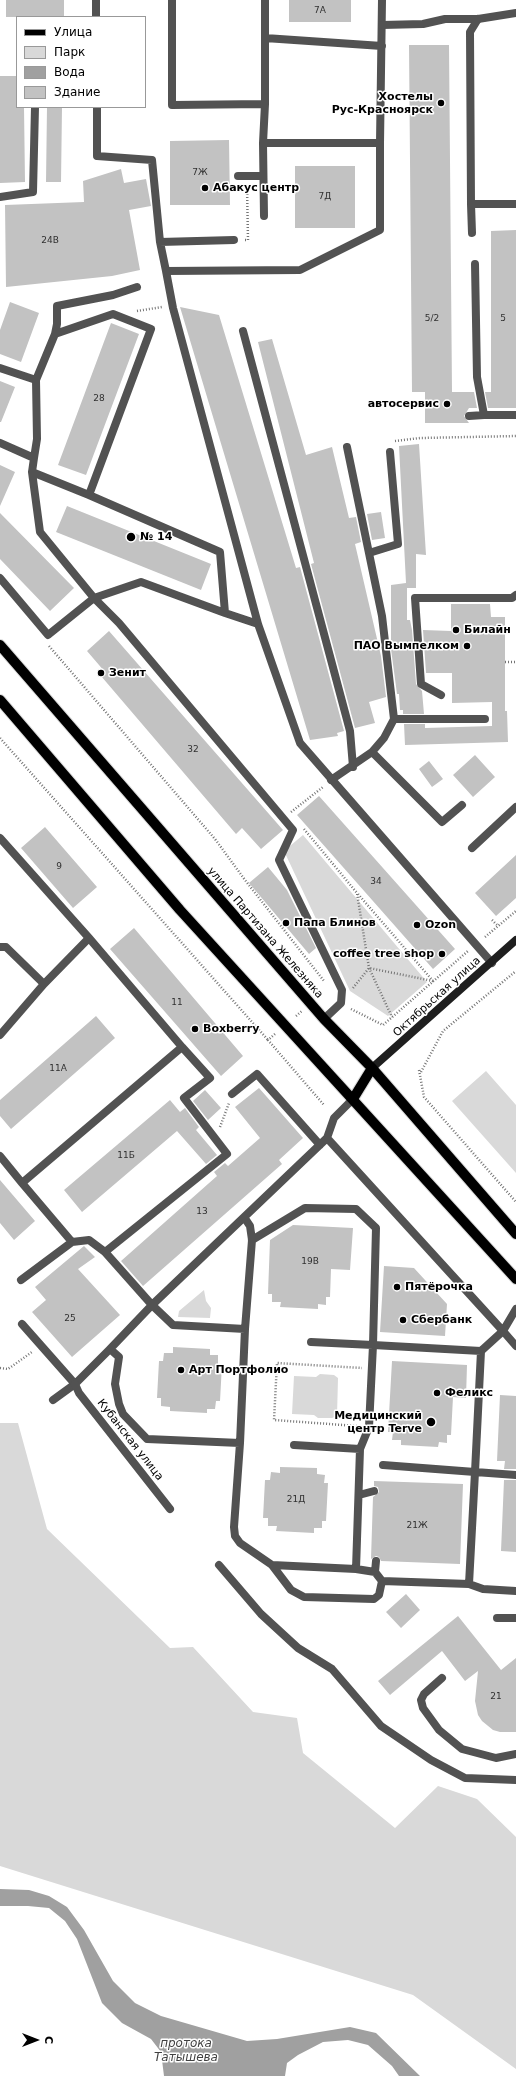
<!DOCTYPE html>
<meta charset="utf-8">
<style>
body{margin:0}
#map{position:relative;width:516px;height:2076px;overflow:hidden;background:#fff;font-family:"DejaVu Sans",sans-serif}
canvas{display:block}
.legend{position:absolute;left:16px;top:16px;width:130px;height:92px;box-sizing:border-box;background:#fff;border:1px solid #999;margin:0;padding:5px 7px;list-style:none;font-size:12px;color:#000}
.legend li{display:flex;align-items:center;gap:8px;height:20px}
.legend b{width:20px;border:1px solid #999}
.north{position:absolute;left:16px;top:2020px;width:40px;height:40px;-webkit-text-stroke:3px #fff;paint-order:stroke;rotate:90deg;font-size:11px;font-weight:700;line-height:16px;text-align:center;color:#000}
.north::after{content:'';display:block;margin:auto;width:14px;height:18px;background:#000;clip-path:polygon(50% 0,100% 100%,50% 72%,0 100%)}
</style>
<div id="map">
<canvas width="516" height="2076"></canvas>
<ul class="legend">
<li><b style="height:5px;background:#000"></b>Улица</li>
<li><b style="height:11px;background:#d9d9d9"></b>Парк</li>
<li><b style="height:11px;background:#a0a0a0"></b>Вода</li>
<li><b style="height:11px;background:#c2c2c2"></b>Здание</li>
</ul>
<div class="north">С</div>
</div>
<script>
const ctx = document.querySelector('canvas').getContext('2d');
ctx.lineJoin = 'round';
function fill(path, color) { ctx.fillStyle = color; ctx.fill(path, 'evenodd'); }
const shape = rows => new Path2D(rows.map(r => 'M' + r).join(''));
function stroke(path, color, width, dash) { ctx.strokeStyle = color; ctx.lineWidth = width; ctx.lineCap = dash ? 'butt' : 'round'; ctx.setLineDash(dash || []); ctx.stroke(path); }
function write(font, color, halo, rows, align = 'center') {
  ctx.font = font + ' "DejaVu Sans",sans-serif'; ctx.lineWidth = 3; ctx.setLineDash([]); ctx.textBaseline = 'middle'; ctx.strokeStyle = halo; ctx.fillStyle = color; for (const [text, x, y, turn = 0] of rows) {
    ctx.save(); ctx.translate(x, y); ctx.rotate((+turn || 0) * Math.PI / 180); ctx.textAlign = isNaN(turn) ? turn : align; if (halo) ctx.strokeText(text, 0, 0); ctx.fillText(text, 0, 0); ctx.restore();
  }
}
fill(shape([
 [303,835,427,982,388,1016,350,991,284,851],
 [486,1071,516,1105,516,1173,452,1101],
 [204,1290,206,1301,211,1308,210,1318,178,1317,179,1311],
 [320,1374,334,1375,338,1378,337,1416,332,1418,318,1418,314,1415,292,1414,294,1376,316,1377],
 [0,1423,18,1423,47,1529,170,1648,193,1647,253,1712,297,1718,303,1753,395,1828,438,1786,477,1799,516,1837,516,2069,413,1995,0,1866]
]), '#d9d9d9');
fill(shape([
 [0,1889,29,1890,49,1896,67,1907,84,1930,113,1981,135,2003,161,2016,247,2041,277,2039,350,2027,376,2033,420,2076,399,2076,392,2066,368,2045,348,2040,323,2042,298,2055,287,2063,285,2076,164,2076,161,2052,151,2039,122,2023,102,2003,77,1939,65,1921,49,1908,28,1906,0,1906]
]), '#a0a0a0');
fill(shape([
 [6,0,64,0,64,17,6,17],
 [289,0,351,0,351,22,289,22],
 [409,45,449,45,452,392,474,392,477,408,469,408,464,416,469,423,425,423,425,392,412,392],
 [0,76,17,76,17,107,24,107,25,182,0,183],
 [47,107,62,107,61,182,46,182],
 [229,140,230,205,170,205,170,141],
 [295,166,355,166,355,228,295,228],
 [121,169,124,183,146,179,151,206,129,210,140,270,112,276,6,287,5,205,84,202,83,181],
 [516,230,516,408,488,408,485,392,491,392,491,231],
 [10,302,39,313,21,362,0,354,0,330],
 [180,307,219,315,296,568,300,567,344,731,337,733,338,736,310,740],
 [111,323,139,334,86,475,58,465],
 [272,339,306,455,332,447,349,518,356,517,361,542,355,544,381,656,386,697,369,702,375,723,355,728,311,564,314,563,258,342],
 [0,381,15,387,1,422,0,422],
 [419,444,426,555,416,554,416,588,407,588,407,620,410,620,412,630,416,684,422,691,424,714,403,714,403,710,400,710,399,694,397,694,391,649,391,585,406,583,399,446],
 [0,465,15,472,0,506],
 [67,506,211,564,201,590,56,532],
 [381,512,385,538,372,540,367,514],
 [0,513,74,588,50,611,0,559],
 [451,604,490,604,491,617,505,617,505,711,507,711,508,742,405,745,404,724,425,724,425,728,492,726,492,702,452,703,452,673,426,673,423,630,451,631],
 [109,631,283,830,261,849,242,828,236,834,101,676,105,672,87,651],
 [475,755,495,777,473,797,453,775],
 [429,761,443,779,432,787,419,769],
 [319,796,455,949,433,969,297,815],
 [45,827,97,887,73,908,21,848],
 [516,855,516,898,496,916,475,893],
 [268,867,287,890,316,948,309,954,249,883],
 [134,928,243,1056,221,1076,110,949],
 [96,1016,115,1038,11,1129,0,1116,0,1100],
 [259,1088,303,1138,279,1160,282,1164,143,1286,121,1261,217,1176,214,1172,225,1163,228,1166,260,1138,235,1107],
 [205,1090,221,1108,208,1120,193,1101],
 [170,1100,180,1112,185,1108,199,1127,196,1130,217,1155,206,1164,177,1131,82,1212,64,1190],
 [0,1180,35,1221,14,1240,0,1223],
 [293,1225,353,1228,350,1270,331,1269,330,1297,326,1297,326,1305,318,1304,318,1309,280,1307,281,1302,272,1302,272,1294,268,1294,270,1240],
 [84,1246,95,1257,78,1269,120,1315,72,1357,32,1312,46,1300,35,1287],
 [384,1266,414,1268,447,1304,445,1336,380,1332],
 [173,1347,210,1349,210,1355,218,1355,218,1364,222,1364,220,1401,216,1401,215,1409,207,1409,207,1413,170,1411,170,1407,161,1406,161,1398,157,1398,159,1361,163,1361,164,1353,173,1353],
 [392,1361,467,1365,466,1398,453,1397,451,1435,447,1435,447,1443,439,1442,438,1447,401,1445,401,1440,392,1440,393,1432,388,1432],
 [500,1395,516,1396,516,1469,504,1469,505,1461,497,1461],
 [280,1467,317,1468,317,1474,325,1475,324,1483,328,1483,326,1521,322,1521,322,1528,314,1528,314,1533,276,1531,277,1526,268,1526,268,1518,263,1518,265,1480,270,1480,271,1472,280,1473],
 [504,1480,516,1480,516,1552,501,1551],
 [374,1481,463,1484,460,1564,381,1561,379,1557,376,1556,371,1559,373,1497,379,1492,378,1487,374,1486],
 [406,1594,420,1610,401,1628,386,1612],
 [458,1616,501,1670,516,1658,516,1732,500,1732,493,1730,482,1721,478,1715,475,1701,478,1671,465,1681,442,1651,390,1695,378,1681]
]), '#c2c2c2');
const primary = shape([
 [0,645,324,1019,372,1068,516,1234],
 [0,700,180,910,516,1279],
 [353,1099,372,1068]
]);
stroke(primary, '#dbdbdb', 12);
stroke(shape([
 [245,240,248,240,247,186],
 [137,311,162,307],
 [395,441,420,438,516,436],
 [49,646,215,839,245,880,324,981],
 [505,662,516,662],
 [0,738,268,1040],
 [291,812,323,787],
 [304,829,357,893,369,968,392,1017],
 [358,894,433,981],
 [492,920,498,926],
 [485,937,516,911],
 [353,988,369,968,433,981],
 [351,1009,383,1025,468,951],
 [296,1016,302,1011],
 [275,1034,268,1040,324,1105],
 [419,1070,424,1097,516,1202],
 [421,1072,443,1031,516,971],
 [220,1127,229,1103],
 [0,1368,8,1369,32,1352],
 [357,1426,274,1420,277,1363,362,1368]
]), '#747474', 2.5, [1, 2]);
stroke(shape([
 [96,0,96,17],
 [172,0,172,105,265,104,263,143,380,143,382,0],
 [265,0,265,38,382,46],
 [265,38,265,104],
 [97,107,97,156,152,160,160,242,166,271],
 [263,143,264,216],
 [380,143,380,230,300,270,166,271,173,308,258,624,300,743,492,963],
 [238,176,263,176],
 [0,197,33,192,35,107],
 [471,204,470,32,478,19],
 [472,233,471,204,516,204],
 [160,242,234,240],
 [475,264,477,377,484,415,516,415],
 [243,331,350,731,353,767],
 [0,368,36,380],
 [469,416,484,415],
 [0,443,34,458,37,439,36,380,55,334,57,324,57,306,113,295,137,287],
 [347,447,382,616,394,719],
 [34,458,32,472,89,495],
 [32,472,40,532,94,598,141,582,225,613,220,552,89,495,151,329,113,314,55,334],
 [369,553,398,544,390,452],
 [0,578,48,635,94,598,119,623,293,830,279,860,342,990,341,1003,324,1019],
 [225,613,258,624],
 [441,695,421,684,415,598,512,598,516,595],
 [372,752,442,822,462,805],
 [331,780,372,752,384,738,394,719,485,719],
 [0,838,89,938,182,1047,22,1183,72,1242,89,1240,105,1252,152,1305,173,1325,245,1329],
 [472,848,516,807],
 [0,947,6,947,44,984,0,1035],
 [44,984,89,938],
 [232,1094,257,1074,320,1145],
 [327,1138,503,1331,481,1351,373,1345,369,1427,360,1449,356,1569,375,1572,382,1581,469,1584],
 [0,1156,22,1183],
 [252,1240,305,1208,356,1209,376,1228,373,1345,311,1342],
 [105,1252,227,1154,184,1098,210,1078,182,1047],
 [21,1280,72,1242],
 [516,1309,503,1331,516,1346],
 [22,1324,75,1384],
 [110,1349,119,1357,115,1384,119,1404,123,1414,147,1439,240,1443,245,1329,252,1240,250,1226,244,1217],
 [53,1400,75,1384,110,1349,152,1305,327,1138,334,1118,353,1099],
 [240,1443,234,1527,235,1536,240,1543,272,1565,356,1569],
 [294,1445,360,1449],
 [383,1465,475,1472,481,1351],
 [516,1475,475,1472,469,1584,483,1589,516,1591],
 [359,1495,374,1491],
 [272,1565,291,1590,304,1597,374,1599,379,1595,382,1581],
 [375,1572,376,1561],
 [497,1618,516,1618],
 [442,1678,424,1694,421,1700,423,1708,439,1730,462,1749,496,1758,516,1754]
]), '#525252', 8);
stroke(shape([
 [382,25,423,24,445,19,478,19,516,13],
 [75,1384,79,1393,170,1509],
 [219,1565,261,1614,298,1648,332,1669,381,1726,431,1760,465,1778,516,1780]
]), '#525252', 8);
stroke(shape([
 [372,1068,516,940]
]), '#1f1f1f', 8);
stroke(primary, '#000', 10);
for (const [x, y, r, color] of [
 [441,103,4,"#000"],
 [205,188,4,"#000"],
 [447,404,4,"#000"],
 [131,537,5,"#000"],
 [456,630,4,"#000"],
 [467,646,4,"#000"],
 [101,673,4,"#000"],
 [286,923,4,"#000"],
 [417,925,4,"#000"],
 [442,954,4,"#000"],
 [195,1029,4,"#000"],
 [397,1287,4,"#000"],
 [403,1320,4,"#000"],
 [181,1370,4,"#000"],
 [437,1393,4,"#000"],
 [431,1422,5,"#000"]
]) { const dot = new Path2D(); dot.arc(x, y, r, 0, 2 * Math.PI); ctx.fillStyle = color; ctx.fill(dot); stroke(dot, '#fff', 1.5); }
write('9px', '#303030', null, [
 ["7А",320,11],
 ["7Ж",200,173],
 ["7Д",325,197],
 ["24В",50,241],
 ["5/2",432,319],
 ["5",503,319],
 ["28",99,399],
 ["32",193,750],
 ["9",59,867],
 ["34",376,882],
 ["11",177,1003],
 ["11А",58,1069],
 ["11Б",126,1156],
 ["13",202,1212],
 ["19В",310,1262],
 ["25",70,1319],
 ["21Д",296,1500],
 ["21Ж",417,1526],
 ["21",496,1697]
]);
write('bold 11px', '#000', '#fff', [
 ["Хостелы",433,97,"right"],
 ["Рус-Красноярск",433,110,"right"],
 ["Абакус центр",213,188],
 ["автосервис",439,404,"right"],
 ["№ 14",140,537],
 ["Билайн",464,630],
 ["ПАО Вымпелком",459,646,"right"],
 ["Зенит",109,673],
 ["Папа Блинов",294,923],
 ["Ozon",425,925],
 ["coffee tree shop",434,954,"right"],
 ["Boxberry",203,1029],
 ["Пятёрочка",405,1287],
 ["Сбербанк",411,1320],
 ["Арт Портфолио",189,1370],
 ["Феликс",445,1393],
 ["Медицинский",422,1416,"right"],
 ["центр Terve",422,1429,"right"]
], 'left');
write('11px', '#000', '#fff', [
 ["улица Партизана Железняка",265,933,49],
 ["Октябрьская улица",437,997,-42],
 ["Кубанская улица",130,1440,52]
]);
write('italic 12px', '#414141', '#fff', [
 ["протока",186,2044],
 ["Татышева",186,2058]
]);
</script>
